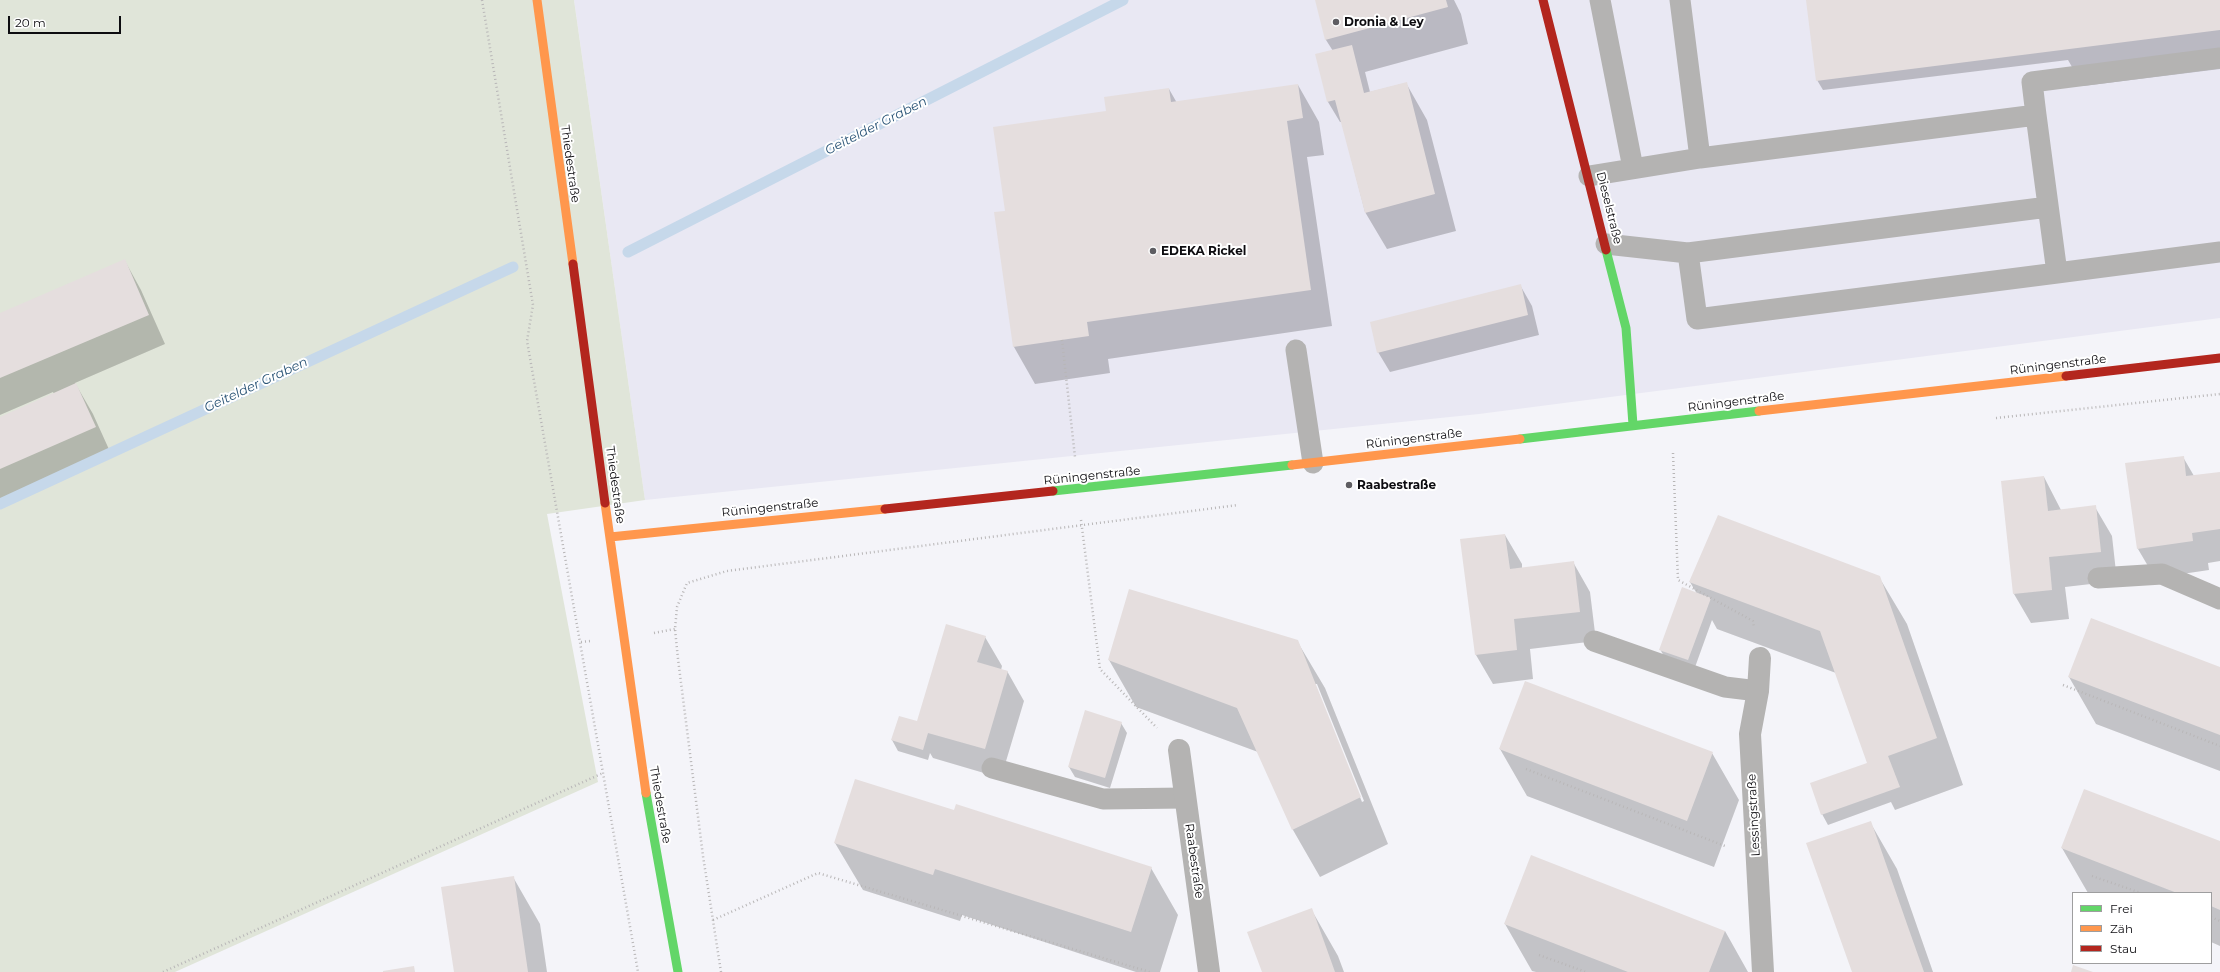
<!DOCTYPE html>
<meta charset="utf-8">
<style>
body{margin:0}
#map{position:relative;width:2220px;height:972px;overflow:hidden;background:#f4f4f9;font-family:Montserrat,sans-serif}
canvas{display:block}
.legend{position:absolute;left:2072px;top:892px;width:140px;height:72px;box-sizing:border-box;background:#fff;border:1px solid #9e9e9f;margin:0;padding:5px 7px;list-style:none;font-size:12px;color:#0d0c10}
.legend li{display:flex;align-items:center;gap:8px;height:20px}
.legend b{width:20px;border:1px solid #9e9e9f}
.scale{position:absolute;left:8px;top:16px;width:113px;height:18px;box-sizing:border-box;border:2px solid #0d0c10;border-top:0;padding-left:5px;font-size:12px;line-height:14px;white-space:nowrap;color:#0d0c10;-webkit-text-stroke:3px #fff;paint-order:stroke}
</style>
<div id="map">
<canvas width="2220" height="972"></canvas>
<ul class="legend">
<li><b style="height:5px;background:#63d668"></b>Frei</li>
<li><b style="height:5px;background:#ff974d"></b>Zäh</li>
<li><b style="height:5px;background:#b3261e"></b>Stau</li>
</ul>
<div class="scale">20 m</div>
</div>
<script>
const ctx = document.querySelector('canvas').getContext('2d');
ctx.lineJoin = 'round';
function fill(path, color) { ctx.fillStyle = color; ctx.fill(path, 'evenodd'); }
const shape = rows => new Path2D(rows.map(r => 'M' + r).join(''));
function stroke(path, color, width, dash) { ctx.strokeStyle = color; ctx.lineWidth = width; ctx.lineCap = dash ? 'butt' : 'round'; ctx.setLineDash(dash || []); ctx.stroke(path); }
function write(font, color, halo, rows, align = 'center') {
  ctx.font = font + ' Montserrat,sans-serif'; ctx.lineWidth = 4; ctx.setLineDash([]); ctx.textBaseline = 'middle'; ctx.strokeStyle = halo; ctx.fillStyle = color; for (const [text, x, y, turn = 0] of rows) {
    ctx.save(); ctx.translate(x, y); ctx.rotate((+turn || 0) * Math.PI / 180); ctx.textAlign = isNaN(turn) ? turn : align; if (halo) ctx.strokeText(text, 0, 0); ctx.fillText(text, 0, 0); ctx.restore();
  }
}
fill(shape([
 [574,0,2220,0,2220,318,1479,414,645,500]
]), '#e9e8f3');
fill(shape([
 [0,0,574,0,645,500,547,514,598,782,175,972,0,972]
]), '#e0e5d9');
fill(shape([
 [1316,0,1454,0,1461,14,1468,44,1365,72,1370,92,1406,83,1427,120,1456,231,1387,249,1365,212,1342,122,1340,122,1328,102,1316,55,1333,51,1326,40],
 [1807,0,2220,0,2220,69,2083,86,2068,60,1823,90,1817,80],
 [1298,85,1319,122,1324,155,1307,157,1332,326,1108,359,1110,373,1035,384,1014,347,995,213,1006,212,1107,112,1169,89,1177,103],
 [125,261,141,290,165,344,75,383,93,414,112,456,0,505,0,418,54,394,53,392,0,415,0,314],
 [1520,285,1532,306,1539,335,1390,372,1378,352],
 [2183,457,2194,476,2220,473,2220,561,2208,563,2209,570,2155,578,2138,549],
 [2044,477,2061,510,2095,507,2112,536,2117,581,2065,587,2069,619,2031,623,2014,594],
 [1505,535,1522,564,1522,569,1573,562,1590,592,1596,641,1530,649,1533,679,1493,684,1476,655],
 [1879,577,1907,624,1963,785,1895,810,1891,802,1828,825,1822,814,1868,764,1836,673,1717,629,1712,620,1694,670,1666,660,1660,649,1697,594,1690,582],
 [985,637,1002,666,1001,670,1007,671,1024,701,1001,778,933,758,930,753,928,760,898,751,892,740,917,722],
 [1297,641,1325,688,1388,844,1320,877,1293,830,1258,752,1136,707,1109,660],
 [1315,684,1317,684,1364,801,1362,802],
 [2220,668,2220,771,2096,724,2069,677],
 [1121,723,1127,733,1110,788,1075,777,1069,767],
 [1500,749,1712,753,1739,800,1714,867,1527,796],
 [955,812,1151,868,1178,915,1160,972,1136,972,962,915,960,921,863,890,835,843],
 [1870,822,1897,869,1933,972,1852,972],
 [2220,842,2220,946,2211,942,2211,893,2088,893,2062,848],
 [513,877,540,924,547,972,455,972],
 [1311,909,1338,956,1344,972,1263,972],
 [1505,924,1725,931,1748,972,1536,972,1532,971]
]), '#0003');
stroke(shape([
 [628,252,1123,0],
 [0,504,513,267]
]), '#c6d8ea', 11);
fill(shape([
 [1315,0,1446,0,1448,7,1325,40],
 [1806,0,2220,0,2220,30,1816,81],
 [1352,45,1364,93,1407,82,1435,194,1365,213,1335,100,1327,102,1315,54],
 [1298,84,1303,118,1287,121,1311,290,1087,322,1089,336,1013,347,994,212,1005,211,993,127,1106,111,1104,97,1169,88,1171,102],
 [125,259,149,315,0,378,0,313],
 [1521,284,1528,315,1377,353,1370,322],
 [76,383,96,427,0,469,0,417],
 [2184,456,2186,476,2220,472,2220,529,2192,533,2193,541,2137,549,2125,463],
 [2044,476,2048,511,2096,505,2101,552,2049,557,2052,590,2013,594,2001,481],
 [1718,515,1880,576,1937,738,1888,756,1900,787,1821,815,1810,783,1867,763,1820,631,1689,582],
 [1505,534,1510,569,1574,561,1580,612,1514,619,1517,650,1475,655,1460,539],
 [1682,587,1711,598,1688,660,1659,650],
 [1129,589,1298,640,1361,797,1292,830,1237,708,1108,660],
 [2091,618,2220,667,2220,735,2068,677],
 [946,624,986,636,977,662,1008,671,985,749,928,733,923,750,891,740,899,716,917,721],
 [1525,681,1713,752,1687,821,1499,749],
 [1085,710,1122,722,1105,778,1068,767],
 [855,779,954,810,956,804,1152,867,1131,932,935,869,933,875,834,843],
 [2084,789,2220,841,2220,910,2211,906,2211,893,2177,893,2061,848],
 [1871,821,1908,927,1924,972,1852,972,1806,843],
 [1531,855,1725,931,1709,972,1628,972,1504,924],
 [514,876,528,972,454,972,441,887],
 [1312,908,1335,972,1262,972,1247,932],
 [2073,965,2093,972,2071,972],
 [414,966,415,972,383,972,383,971]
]), '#e5dede');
stroke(shape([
 [482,0,533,305,527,341,638,972],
 [1062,340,1075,457],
 [1996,418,2220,394],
 [1673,453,1678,580,1753,621,1754,628],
 [1081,520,1100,669,1157,728],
 [654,633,675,629],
 [581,642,591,641],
 [2063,685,2220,746],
 [1526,769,1725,846],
 [2092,876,2141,893],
 [2211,917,2220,921],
 [713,920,818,873,1150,972],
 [1539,955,1586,972],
 [163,972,603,773],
 [721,972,703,856,678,659,675,629,677,607,687,583,727,571,1238,505]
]), '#b8b6b7', 2.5, [1, 3]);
stroke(shape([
 [1600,0,1633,168],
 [1680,0,1700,158],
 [2036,115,2032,82,2220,58],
 [1589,176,1700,158,2036,115,2057,273,1697,319,1688,253],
 [1606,244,1688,253,2048,207],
 [2057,273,2220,252],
 [1296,350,1313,463],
 [2098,578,2162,574,2220,599],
 [1594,641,1725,687,1758,691],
 [992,768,1103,799,1185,798]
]), '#b4b3b2', 21);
stroke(shape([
 [1760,658,1758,691,1750,734,1763,972],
 [1179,750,1209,972]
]), '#b4b3b2', 22);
stroke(shape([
 [1606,250,1626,328,1633,425],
 [1520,439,1759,411],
 [1053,491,1292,465],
 [646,793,678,972]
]), '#63d668', 9);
stroke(shape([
 [537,0,573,264],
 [1759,411,2066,376],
 [1292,465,1520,439],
 [605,503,646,793],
 [610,537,885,509]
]), '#ff974d', 9);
stroke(shape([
 [1543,0,1606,250],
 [573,264,605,503],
 [2066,376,2220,358],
 [885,509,1053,491]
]), '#b3261e', 9);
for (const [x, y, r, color] of [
 [1336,22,4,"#5e5d62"],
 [1153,251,4,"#5e5d62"],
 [1349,485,4,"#5e5d62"]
]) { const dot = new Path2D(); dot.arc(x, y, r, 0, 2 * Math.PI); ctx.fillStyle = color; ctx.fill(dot); stroke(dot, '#fff', 1.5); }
write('bold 12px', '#0d0c10', '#fff', [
 ["Dronia & Ley",1344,22],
 ["EDEKA Rickel",1161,251],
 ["Raabestraße",1357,485]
], 'left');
write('12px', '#0d0c10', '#fff', [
 ["Thiedestraße",570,164,82],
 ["Dieselstraße",1609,208,76],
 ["Rüningenstraße",2058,365,-7],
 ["Rüningenstraße",1736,402,-7],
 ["Rüningenstraße",1414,439,-7],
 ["Rüningenstraße",1092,476,-6],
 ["Thiedestraße",615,485,82],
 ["Rüningenstraße",770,508,-6],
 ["Thiedestraße",660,805,80],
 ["Lessingstraße",1754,815,-93],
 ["Raabestraße",1194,861,82]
]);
write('italic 13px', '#2a5476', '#fff', [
 ["Geitelder Graben",876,126,-27],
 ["Geitelder Graben",256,385,-25]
]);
</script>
